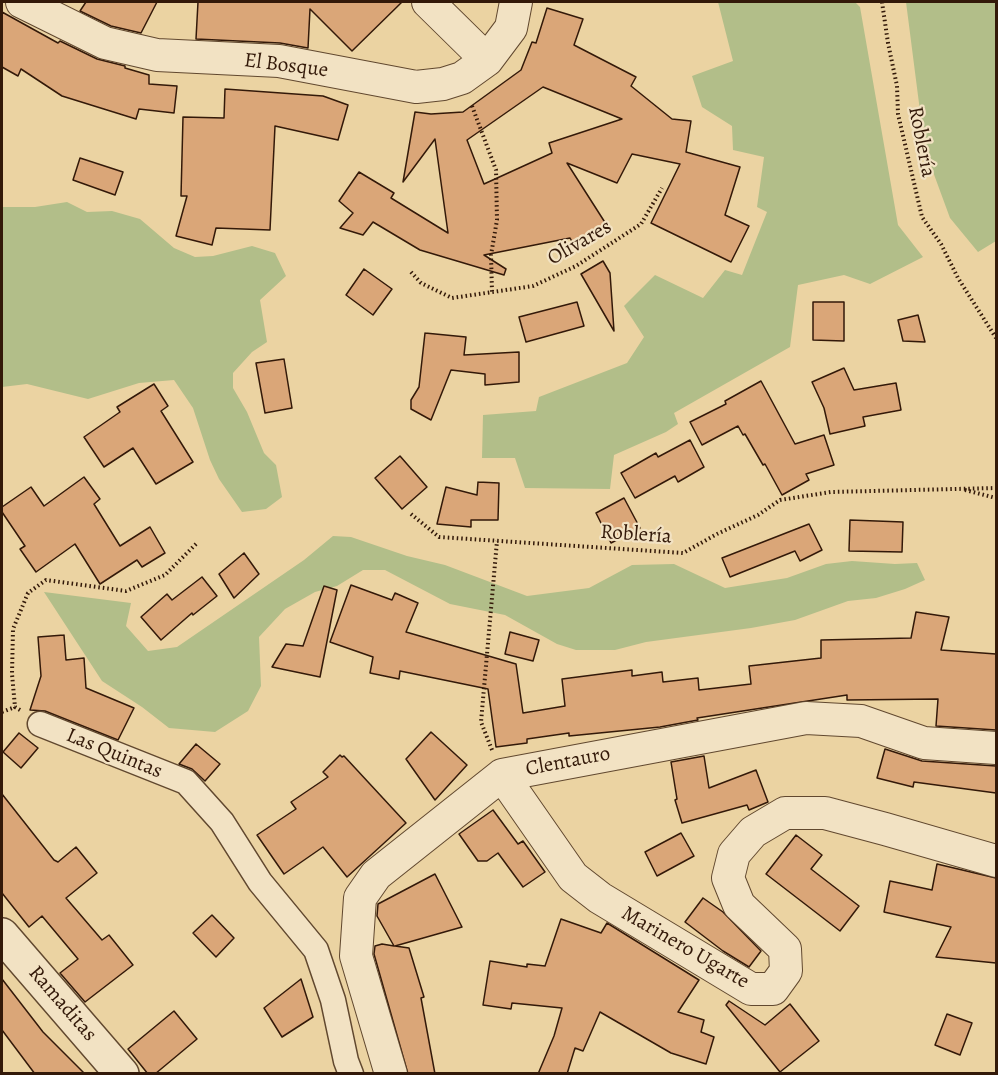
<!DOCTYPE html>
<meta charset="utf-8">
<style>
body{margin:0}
#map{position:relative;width:998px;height:1075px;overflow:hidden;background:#ebd3a2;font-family:Alegreya,serif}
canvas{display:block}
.frame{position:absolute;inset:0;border:3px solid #331909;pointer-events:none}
</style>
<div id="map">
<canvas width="998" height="1075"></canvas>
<div class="frame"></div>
</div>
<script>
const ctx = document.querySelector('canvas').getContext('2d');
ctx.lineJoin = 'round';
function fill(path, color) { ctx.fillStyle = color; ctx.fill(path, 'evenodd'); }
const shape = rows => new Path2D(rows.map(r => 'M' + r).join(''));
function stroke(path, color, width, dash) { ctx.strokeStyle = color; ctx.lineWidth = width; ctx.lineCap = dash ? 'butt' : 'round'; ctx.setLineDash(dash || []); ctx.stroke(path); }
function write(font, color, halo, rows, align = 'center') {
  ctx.font = font + ' Alegreya,serif'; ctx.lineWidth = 4.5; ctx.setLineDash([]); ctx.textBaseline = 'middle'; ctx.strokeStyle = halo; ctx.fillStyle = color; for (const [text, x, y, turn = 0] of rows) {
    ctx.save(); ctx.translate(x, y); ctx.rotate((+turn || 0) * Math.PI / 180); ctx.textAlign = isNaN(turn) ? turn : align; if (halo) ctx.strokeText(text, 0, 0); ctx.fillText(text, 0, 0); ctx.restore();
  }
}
fill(shape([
 [718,2,855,2,860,7,898,225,923,257,870,284,844,275,798,285,790,347,674,413,678,424,666,432,614,455,610,489,525,488,515,458,482,458,483,415,536,411,539,397,627,363,644,337,624,306,655,275,703,298,725,270,742,275,767,212,757,207,764,157,733,150,732,126,702,107,692,76,733,61],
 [906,2,996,2,996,241,978,252,950,218,925,150],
 [67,202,87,212,112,211,140,219,174,248,195,257,213,256,252,246,275,253,286,276,260,300,267,342,252,352,233,373,233,388,247,412,264,453,276,465,282,497,266,509,242,512,219,479,210,460,193,408,174,380,139,383,88,399,27,384,2,387,2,207,35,207],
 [333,536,351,537,407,556,445,565,527,596,589,588,632,565,674,564,725,588,787,578,826,564,852,561,895,564,917,563,925,580,905,589,876,598,848,601,795,620,751,628,646,642,615,650,576,650,557,644,505,615,450,604,385,570,363,570,337,586,315,592,285,609,259,637,261,686,248,711,215,732,169,728,142,707,102,681,44,592,131,603,126,626,148,651,177,647,304,560]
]), '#b2be89');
const building = shape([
 [86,2,157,2,141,33,111,26,80,11,86,2],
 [198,2,402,2,352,51,310,9,308,48,280,43,196,39,198,2],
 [547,8,583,19,574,45,636,77,631,86,672,119,691,121,686,152,740,167,725,215,749,226,731,262,651,223,680,164,632,154,617,183,567,163,606,224,574,245,570,238,484,255,506,269,504,275,420,250,373,222,363,235,340,228,353,213,339,201,359,172,394,193,391,198,448,233,435,139,403,182,415,112,431,114,463,112,521,70,532,42,536,43,547,8],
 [543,87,622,119,549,143,552,153,484,184,467,140,543,87],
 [2,12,58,43,60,41,97,59,125,66,125,68,149,75,149,84,177,86,174,113,139,109,136,119,62,96,21,69,18,76,2,67,2,12],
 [225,89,323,96,348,105,338,140,275,126,270,230,216,228,212,245,176,236,187,196,181,196,183,117,224,118,225,89],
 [80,158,123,172,115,195,73,180,80,158],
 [603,261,610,273,614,331,581,274,603,261],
 [364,269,392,289,373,315,346,295,364,269],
 [577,302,584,326,526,342,519,317,577,302],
 [813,302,844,302,844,341,813,340,813,302],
 [918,315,925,342,903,341,898,320,918,315],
 [425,333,466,337,464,355,519,352,519,382,485,385,485,374,451,370,431,420,411,409,411,400,419,387,425,333],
 [284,359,292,408,265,413,256,363,284,359],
 [844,368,854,390,896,383,901,410,863,417,865,426,830,434,824,408,812,382,844,368],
 [761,381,795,444,824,435,834,465,806,474,809,480,782,495,765,464,763,465,745,434,743,435,738,426,702,445,690,422,726,404,725,401,761,381],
 [154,384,168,406,161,411,193,462,156,484,133,448,104,467,84,437,120,412,117,407,154,384],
 [690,440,704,467,678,482,675,476,635,498,621,473,656,453,658,457,690,440],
 [400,456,427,487,402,509,375,478,400,456],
 [84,477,100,499,94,504,120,546,150,527,165,553,142,567,137,560,100,584,75,544,36,572,20,549,25,546,2,512,2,507,31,487,44,506,84,477],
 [478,482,499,483,498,520,471,520,471,527,437,524,446,487,477,495,478,482],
 [624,498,640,528,611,543,596,513,624,498],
 [850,520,903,522,902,552,849,551,850,520],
 [809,524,822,550,800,561,795,551,730,577,722,558,809,524],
 [244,553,259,574,234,598,219,574,244,553],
 [202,577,217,596,193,615,192,613,161,640,141,617,167,594,172,600,202,577],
 [351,585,392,600,395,593,418,603,406,632,516,664,523,713,565,706,562,679,632,670,632,676,662,672,663,682,698,678,699,690,751,684,749,666,821,658,821,640,911,638,916,612,949,617,941,650,996,654,996,730,936,726,938,699,847,700,847,695,697,718,698,720,660,727,569,736,569,733,527,739,527,743,496,747,488,689,400,671,399,679,370,673,373,657,330,642,351,585],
 [324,586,337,590,320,677,272,667,286,644,303,646,324,586],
 [510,632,539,640,533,661,505,654,510,632],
 [64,635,66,660,84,658,86,688,134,708,118,740,45,711,30,710,41,676,38,637,64,635],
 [431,732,467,765,435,800,406,759,431,732],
 [19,733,38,748,21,768,3,752,19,733],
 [196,744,220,764,205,781,192,769,179,764,196,744],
 [885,749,922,761,996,766,996,793,914,782,913,787,877,778,885,749],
 [340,755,342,757,344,756,406,823,347,877,323,847,284,874,257,835,296,809,291,802,328,777,323,772,340,755],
 [704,756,709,788,756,770,768,802,749,810,747,805,682,823,675,800,677,799,671,762,704,756],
 [2,794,54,860,58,862,76,847,97,873,66,898,102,940,109,935,133,965,85,1002,60,973,78,959,42,916,29,927,2,893,2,794],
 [493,810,518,844,523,841,545,872,523,887,498,853,487,861,478,861,459,834,493,810],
 [681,833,694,856,657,876,645,852,681,833],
 [796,835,822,855,811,869,859,906,840,931,766,874,796,835],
 [937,864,996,878,996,963,936,957,951,927,884,912,890,881,932,890,937,864],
 [435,874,462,927,395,946,409,948,424,997,421,998,435,1074,408,1074,374,954,375,946,382,944,394,946,377,916,378,904,435,874],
 [703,898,723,912,761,951,749,967,723,951,685,922,703,898],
 [212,915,234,938,216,957,193,933,212,915],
 [561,919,601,933,607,923,699,980,678,1012,704,1020,701,1032,714,1037,706,1064,671,1053,600,1012,583,1051,575,1048,567,1074,538,1074,554,1036,562,1008,512,1003,511,1009,483,1005,490,961,527,967,527,964,545,966,561,919],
 [2,979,43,1032,85,1074,35,1074,2,1030,2,979],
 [301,979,313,1017,282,1037,264,1008,301,979],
 [729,1001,765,1025,790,1004,819,1041,780,1072,726,1005,729,1001],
 [174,1011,197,1039,155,1074,148,1074,128,1049,174,1011],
 [947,1014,972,1023,960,1055,935,1045,947,1014]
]);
fill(building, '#daa678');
stroke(building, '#331909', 1.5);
const pedestrian = shape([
 [40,724,186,782,222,822,260,882,316,950,333,1000,346,1061,351,1074]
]);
const minor = shape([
 [22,2,105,43,157,55,279,61,416,87,443,84,462,78,487,60,511,28,516,2],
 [428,2,487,60],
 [502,775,573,877,600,898,751,989,773,989,786,971,785,949,739,905,728,878,734,854,753,832,785,813,825,813,885,829,996,861],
 [391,1074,356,956,360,898,376,875,502,775,806,718,861,721,924,743,996,748]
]);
const tertiary = shape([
 [2,935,122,1074]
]);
stroke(pedestrian, '#61482f', 27);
stroke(minor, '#61482f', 34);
stroke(tertiary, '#61482f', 36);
stroke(shape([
 [882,2,888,43,897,86,898,114,922,217,941,244,958,278,996,338],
 [472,106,496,170,497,220,491,255,492,292],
 [411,272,421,283,452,298,533,286,576,266,641,224,662,188],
 [965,490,996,498],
 [411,514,439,537,683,553,717,534,758,515,780,500,831,492,996,488],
 [20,710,15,707,12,674,13,629,28,593,46,580,126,591,165,575,197,543],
 [2,712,15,707],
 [492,750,481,722,497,541]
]), '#331909', 4, [1.5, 3]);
stroke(pedestrian, '#f2e2c3', 24);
stroke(minor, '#f2e2c3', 32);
stroke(tertiary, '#f2e2c3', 33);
write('21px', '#331909', '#f2e2c3', [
 ["El Bosque",286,66,7],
 ["Roblería",921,142,79],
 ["Olivares",580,243,-30],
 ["Roblería",636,535,4],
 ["Las Quintas",114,754,22],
 ["Clentauro",568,762,-11],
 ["Marinero Ugarte",685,948,30],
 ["Ramaditas",62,1004,49]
]);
</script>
